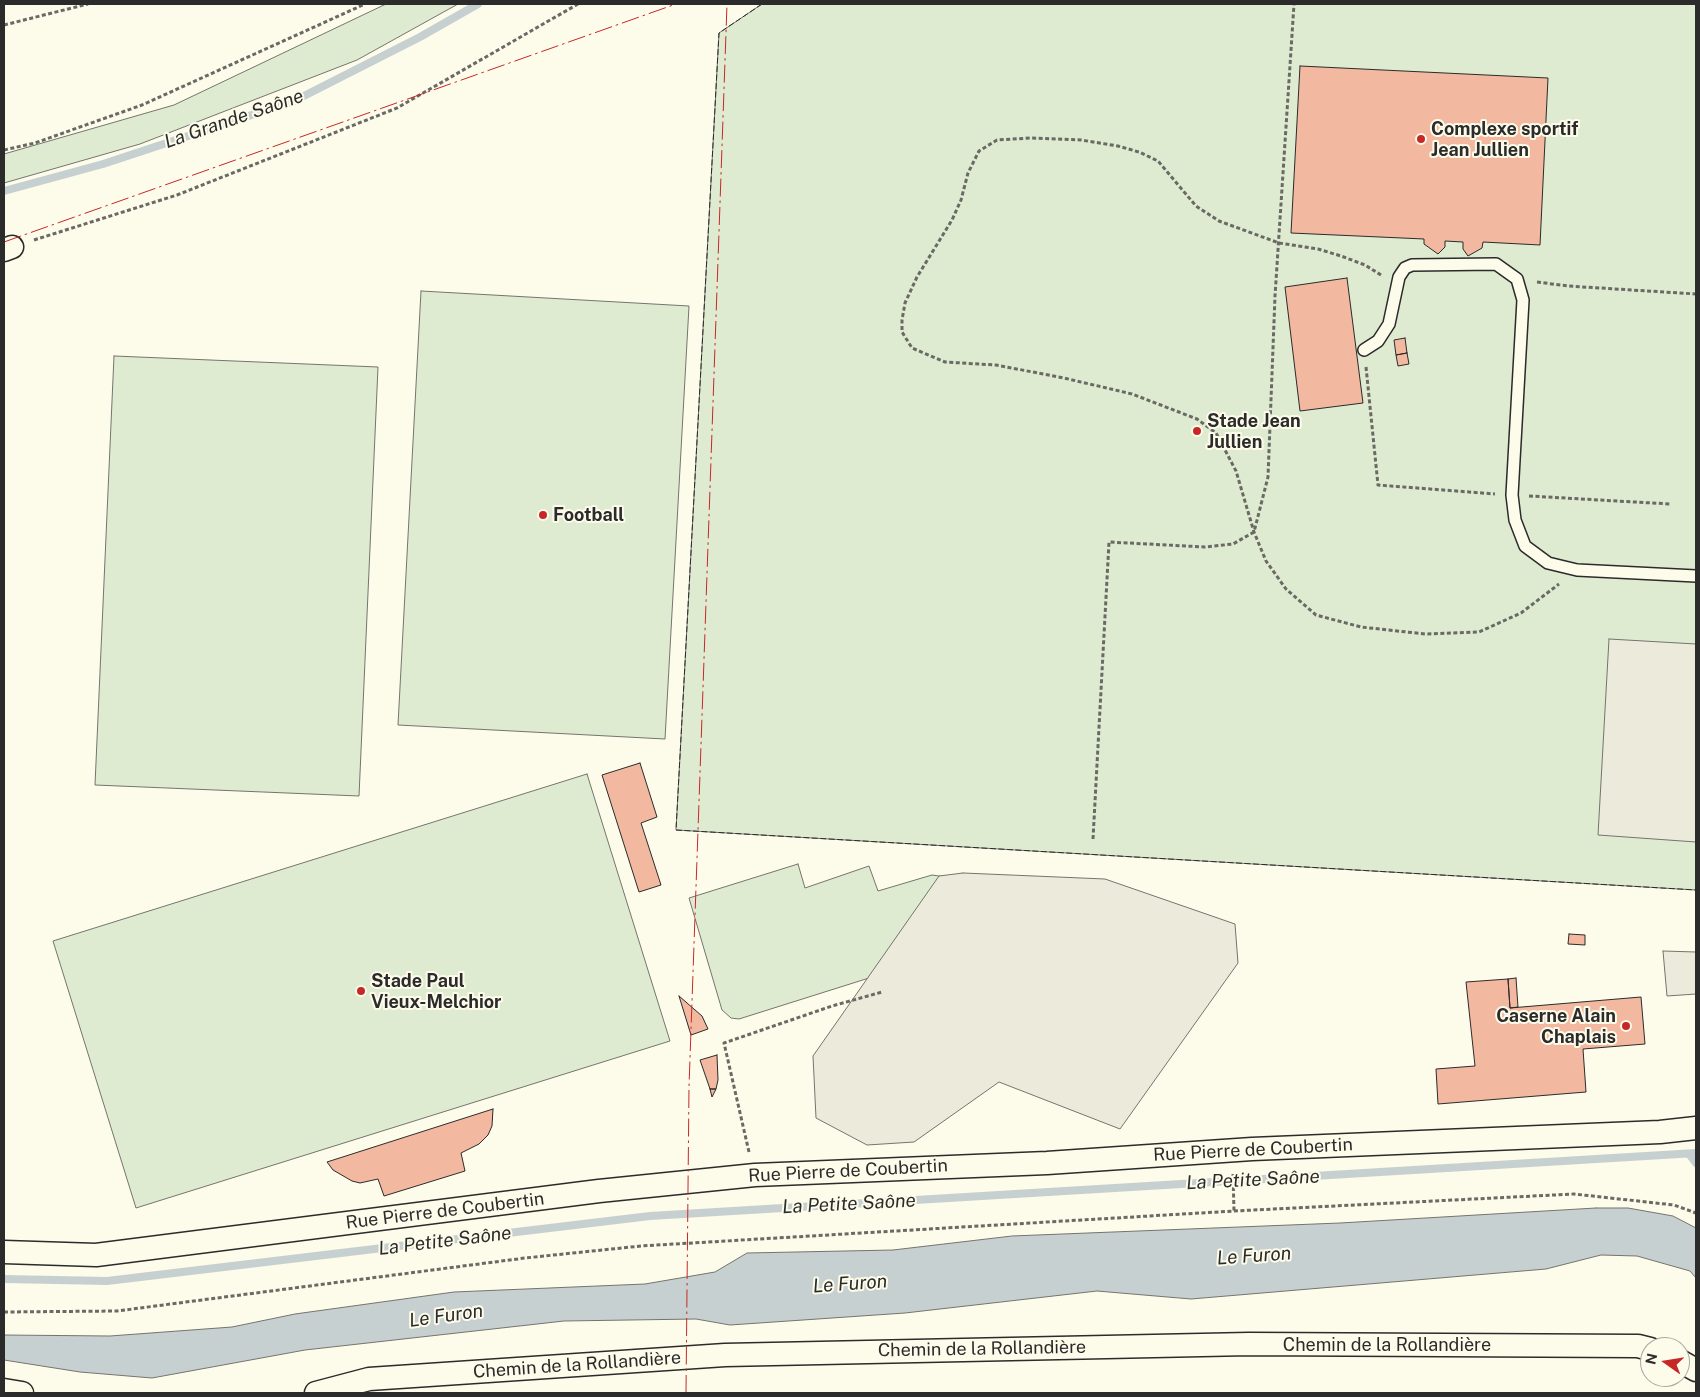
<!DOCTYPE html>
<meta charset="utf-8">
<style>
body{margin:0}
#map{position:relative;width:1700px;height:1397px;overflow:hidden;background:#fdfbea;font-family:"Public Sans",sans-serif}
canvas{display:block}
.frame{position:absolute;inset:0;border:5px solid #2b2b2b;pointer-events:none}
.north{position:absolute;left:1640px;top:1337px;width:50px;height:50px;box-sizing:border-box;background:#fdfbea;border:1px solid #a9a89e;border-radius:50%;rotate:283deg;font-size:14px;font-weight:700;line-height:20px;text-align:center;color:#2b2b2b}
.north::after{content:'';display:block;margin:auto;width:18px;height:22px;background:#c62828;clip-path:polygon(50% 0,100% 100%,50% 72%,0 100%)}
</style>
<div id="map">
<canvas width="1700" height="1397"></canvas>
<div class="frame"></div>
<div class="north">N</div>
</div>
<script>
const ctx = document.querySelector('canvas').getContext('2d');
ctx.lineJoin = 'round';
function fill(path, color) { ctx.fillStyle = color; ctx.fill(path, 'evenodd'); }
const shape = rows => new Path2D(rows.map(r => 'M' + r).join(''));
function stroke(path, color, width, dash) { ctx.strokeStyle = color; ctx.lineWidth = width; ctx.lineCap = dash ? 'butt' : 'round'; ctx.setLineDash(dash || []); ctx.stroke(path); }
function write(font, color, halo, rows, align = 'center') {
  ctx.font = font + ' "Public Sans",sans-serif'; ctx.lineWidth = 4; ctx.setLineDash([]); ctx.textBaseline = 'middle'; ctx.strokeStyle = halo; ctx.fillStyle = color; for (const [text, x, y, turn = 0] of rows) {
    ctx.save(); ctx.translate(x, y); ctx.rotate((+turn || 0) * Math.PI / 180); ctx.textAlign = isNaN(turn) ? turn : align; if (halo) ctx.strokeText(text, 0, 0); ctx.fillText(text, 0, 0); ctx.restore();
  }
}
const green = shape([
 [386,4,458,4,357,60,140,144,4,183,4,154,174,105,386,4],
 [762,4,1696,4,1696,890,676,830,719,33,762,4],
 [421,291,689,306,665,739,398,725,421,291],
 [114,356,378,367,359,796,95,785,114,356],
 [587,774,670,1041,136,1208,53,941,587,774],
 [798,864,805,888,869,866,878,891,932,875,946,877,869,978,739,1019,731,1018,722,1010,689,898,798,864]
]);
fill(green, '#deebd1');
stroke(green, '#74746e', 1);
const parking = shape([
 [1609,639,1696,644,1696,842,1598,835,1609,639],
 [963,873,1105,879,1235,924,1238,963,1120,1129,999,1082,914,1142,867,1145,816,1118,813,1056,939,876,963,873],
 [1663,951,1696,952,1696,994,1667,996,1663,951]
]);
fill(parking, '#eceadb');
stroke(parking, '#74746e', 1);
const water = shape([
 [1596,1208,1628,1208,1673,1216,1696,1228,1696,1278,1690,1271,1637,1256,1601,1255,1546,1269,1191,1299,1097,1291,905,1313,730,1325,696,1319,564,1321,305,1350,152,1378,80,1372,4,1360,4,1335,110,1336,232,1327,295,1314,454,1292,645,1284,715,1272,747,1253,893,1250,1012,1236,1340,1223,1596,1208]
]);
fill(water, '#c7d0d0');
stroke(water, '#74746e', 1);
stroke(shape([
 [4,191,103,164,294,101,420,37,478,4],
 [1690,1155,1696,1163],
 [4,1279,107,1281,650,1216,1696,1153]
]), '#c7d0d0', 8);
const building = shape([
 [1300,66,1548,78,1540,245,1483,242,1482,248,1468,256,1463,249,1463,242,1445,241,1445,247,1438,254,1424,244,1424,239,1291,233,1300,66],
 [1347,278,1363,403,1300,411,1285,287,1347,278],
 [1405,338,1407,353,1396,355,1394,340,1405,338],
 [1407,353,1409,364,1398,366,1396,355,1407,353],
 [640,763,657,817,641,823,661,885,639,892,602,775,640,763],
 [1569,934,1585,935,1585,945,1568,944,1569,934],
 [1516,978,1518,1007,1510,1008,1508,979,1516,978],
 [1508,979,1510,1008,1641,997,1645,1044,1583,1049,1586,1092,1438,1104,1436,1069,1475,1066,1466,982,1508,979],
 [679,996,702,1016,708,1029,691,1035,679,996],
 [717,1055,718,1080,716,1089,710,1089,700,1060,717,1055],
 [710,1089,716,1089,712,1097,710,1089],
 [493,1109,492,1126,488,1135,479,1144,461,1153,465,1171,384,1196,378,1179,360,1183,352,1181,333,1170,327,1162,493,1109]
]);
fill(building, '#f2b8a0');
stroke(building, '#2b2b2b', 1);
const service = shape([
 [1364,350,1378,341,1389,324,1399,277,1405,268,1412,265,1496,264,1517,279,1523,300,1512,495,1515,520,1525,546,1548,563,1577,570,1696,576]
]);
const minor = shape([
 [4,250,12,247],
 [4,1252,96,1255,599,1191,755,1175,1047,1163,1252,1149,1660,1132,1696,1128],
 [1680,1361,1696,1370],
 [4,1390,22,1393],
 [316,1393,369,1379,725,1355,1249,1344,1638,1346,1650,1349]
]);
stroke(service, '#2b2b2b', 14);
stroke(minor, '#2b2b2b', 25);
stroke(shape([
 [4,25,88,4],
 [4,150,35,143,142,105,365,4],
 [34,240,177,195,397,108,578,4],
 [1381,275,1365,265,1341,256,1318,249,1279,243,1219,221,1196,206,1158,161,1139,152,1118,146,1081,140,1031,138,997,140,979,151,968,173,961,200,952,220,917,277,905,303,902,320,902,332,912,348,945,362,996,365,1064,378,1132,394,1197,419,1216,433,1236,471,1254,532,1266,561,1286,589,1316,615,1361,627,1425,634,1479,632,1521,613,1559,584],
 [1537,282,1568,286,1696,294],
 [1366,367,1378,485,1495,494],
 [1529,496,1670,504],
 [1093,839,1109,542,1205,547,1233,544,1254,532,1268,477,1275,296,1294,4],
 [749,1152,724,1043,832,1006,882,992],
 [1233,1174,1234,1211],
 [4,1312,117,1311,525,1258,641,1246,1234,1211,1574,1194,1674,1205,1696,1213]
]), '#6a6964', 3, [4, 2.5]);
stroke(service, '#fdfbea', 11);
stroke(minor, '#fdfbea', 22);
stroke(shape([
 [762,4,719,33,676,830,1696,890]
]), '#2b2b2b', 1, [6, 2.5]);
stroke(shape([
 [4,242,676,4],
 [686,1393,689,1087,727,4]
]), '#c62828', 1, [18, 4, 2.5, 4]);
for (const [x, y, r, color] of [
 [1421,139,5,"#c62828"],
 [1197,431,5,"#c62828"],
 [543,515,5,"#c62828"],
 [361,991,5,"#c62828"],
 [1626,1026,5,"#c62828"]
]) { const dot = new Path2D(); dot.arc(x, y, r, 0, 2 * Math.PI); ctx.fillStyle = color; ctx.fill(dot); stroke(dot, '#fdfbea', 2); }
write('bold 18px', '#2b2b2b', '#fdfbea', [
 ["Complexe sportif",1431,129],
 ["Jean Jullien",1431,150],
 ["Stade Jean",1207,421],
 ["Jullien",1207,442],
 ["Football",553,515],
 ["Stade Paul",371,981],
 ["Vieux-Melchior",371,1002],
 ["Caserne Alain",1616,1016,"right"],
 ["Chaplais",1616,1037,"right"]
], 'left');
write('18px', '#2b2b2b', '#fdfbea', [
 ["Rue Pierre de Coubertin",1253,1150,-3],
 ["Rue Pierre de Coubertin",848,1171,-3],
 ["Rue Pierre de Coubertin",445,1211,-7],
 ["Chemin de la Rollandière",1387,1345],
 ["Chemin de la Rollandière",982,1349,-1],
 ["Chemin de la Rollandière",577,1365,-4]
]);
write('italic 19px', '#2b2b2b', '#fdfbea', [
 ["La Grande Saône",234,119,-19],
 ["La Petite Saône",1253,1180,-3],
 ["La Petite Saône",849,1204,-3],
 ["La Petite Saône",445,1241,-7],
 ["Le Furon",1254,1256,-4],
 ["Le Furon",850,1284,-4],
 ["Le Furon",446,1316,-8]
]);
</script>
